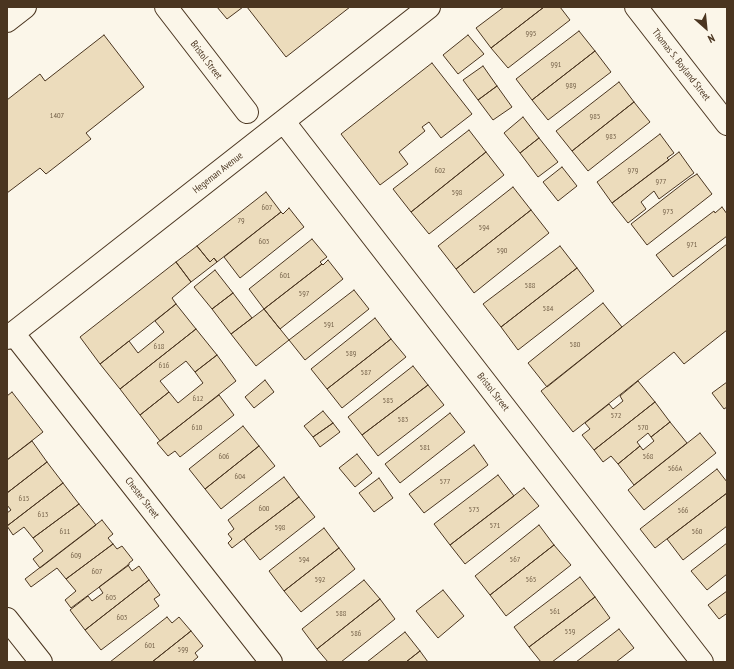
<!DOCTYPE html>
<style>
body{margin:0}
#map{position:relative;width:734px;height:669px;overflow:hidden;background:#fbf6e9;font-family:"PT Sans Narrow",sans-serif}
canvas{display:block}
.frame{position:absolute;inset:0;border:8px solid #4a3520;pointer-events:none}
.north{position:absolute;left:686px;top:8px;width:40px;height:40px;-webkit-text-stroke:3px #fbf6e9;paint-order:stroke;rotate:153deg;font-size:11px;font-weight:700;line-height:16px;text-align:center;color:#4a3520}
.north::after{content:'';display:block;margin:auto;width:14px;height:18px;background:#4a3520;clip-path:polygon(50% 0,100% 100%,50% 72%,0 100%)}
</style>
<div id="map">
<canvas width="734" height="669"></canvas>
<div class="frame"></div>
<div class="north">N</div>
</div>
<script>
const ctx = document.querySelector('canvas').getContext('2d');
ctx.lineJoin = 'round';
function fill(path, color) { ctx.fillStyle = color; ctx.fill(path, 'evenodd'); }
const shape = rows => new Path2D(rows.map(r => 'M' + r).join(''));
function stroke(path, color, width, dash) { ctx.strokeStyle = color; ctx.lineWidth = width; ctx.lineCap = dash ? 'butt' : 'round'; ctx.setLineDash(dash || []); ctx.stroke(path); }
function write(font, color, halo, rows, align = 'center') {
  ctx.font = font + ' "PT Sans Narrow",sans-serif'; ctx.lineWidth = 3; ctx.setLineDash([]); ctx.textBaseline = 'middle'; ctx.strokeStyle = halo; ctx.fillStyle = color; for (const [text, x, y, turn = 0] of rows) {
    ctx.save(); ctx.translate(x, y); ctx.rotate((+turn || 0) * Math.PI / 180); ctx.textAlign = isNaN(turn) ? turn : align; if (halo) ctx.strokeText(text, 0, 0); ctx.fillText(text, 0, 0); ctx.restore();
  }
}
const building = shape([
 [217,7,243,7,227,19,217,7],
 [247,7,350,7,286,57,247,7],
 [504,7,544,7,491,48,476,28,504,7],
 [544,7,560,7,570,20,508,68,491,48,544,7],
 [579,31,595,51,532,100,516,79,579,31],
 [104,35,144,87,86,133,91,139,46,174,40,168,7,193,7,100,40,74,45,81,104,35],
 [468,35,484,54,458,74,443,55,468,35],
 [595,51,611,72,548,120,532,100,595,51],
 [432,63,472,114,441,138,429,122,422,127,425,131,399,152,408,164,380,185,341,134,432,63],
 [483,66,497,86,478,100,463,80,483,66],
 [619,82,634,102,572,151,556,131,619,82],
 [497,86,512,107,493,120,478,100,497,86],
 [634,102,650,122,588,171,572,151,634,102],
 [523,117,539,138,520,153,504,133,523,117],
 [469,130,486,152,411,212,393,189,469,130],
 [660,134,674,153,667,158,669,160,612,203,597,182,660,134],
 [539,138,558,162,538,177,520,153,539,138],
 [486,152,504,175,429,234,411,212,486,152],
 [679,152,694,173,659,199,654,191,641,202,646,209,628,223,612,203,679,152],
 [562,167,577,186,558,201,543,182,562,167],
 [697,174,712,194,647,245,631,224,689,179,697,174],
 [513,187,531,210,456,269,438,246,513,187],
 [266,192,281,212,217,262,214,258,210,262,197,246,266,192],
 [722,207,727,214,727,236,673,277,656,255,714,211,715,213,722,207],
 [289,208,304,227,240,278,224,257,281,212,283,214,289,208],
 [531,210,549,233,474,293,456,269,531,210],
 [312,239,327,257,320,262,322,264,264,309,249,289,312,239],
 [727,244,727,330,684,364,674,352,573,432,541,391,727,244],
 [197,246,210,262,214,258,217,262,191,282,176,262,197,246],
 [560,246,577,268,501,327,483,304,560,246],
 [328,260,343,279,280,329,264,309,322,264,323,265,328,260],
 [176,262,191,282,172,298,176,304,100,364,80,337,176,262],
 [577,268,594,291,518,350,501,327,577,268],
 [215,270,233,293,212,309,194,287,215,270],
 [354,290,369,309,305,360,289,340,354,290],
 [233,293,252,318,231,334,212,309,233,293],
 [603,303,622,327,547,387,528,363,603,303],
 [176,304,196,329,120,389,100,364,129,341,138,353,164,332,155,321,176,304],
 [264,309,289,340,256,366,231,334,264,309],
 [375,318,391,339,327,389,311,369,375,318],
 [196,329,217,355,195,372,186,361,160,381,169,392,140,415,120,389,196,329],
 [391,339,406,357,342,408,327,389,391,339],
 [217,355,236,381,160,441,140,415,169,392,178,403,203,383,195,372,217,355],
 [413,366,428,385,362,435,348,417,413,366],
 [265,380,274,392,254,408,245,397,265,380],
 [638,381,655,402,594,450,582,435,590,429,585,423,609,404,613,409,623,401,620,396,638,381],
 [727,382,727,407,724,409,712,393,727,382],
 [428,385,444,405,378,456,362,435,428,385],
 [12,392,43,432,7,460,7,396,12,392],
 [219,395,234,415,180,457,175,451,168,456,157,443,219,395],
 [655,402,670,422,651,437,648,433,637,442,640,446,618,464,611,456,603,462,594,450,655,402],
 [323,411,333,423,313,437,304,426,323,411],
 [450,413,465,432,400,483,385,464,450,413],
 [670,422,687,443,634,485,618,464,640,446,643,450,654,441,651,437,670,422],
 [333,423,340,432,320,447,313,437,333,423],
 [243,426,259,446,205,489,189,469,243,426],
 [700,433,716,453,644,510,628,490,700,433],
 [32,441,47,462,7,493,7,460,32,441],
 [474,445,488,465,424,513,409,494,474,445],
 [259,446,275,466,221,509,205,489,259,446],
 [357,454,372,473,355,487,339,468,357,454],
 [47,462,63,483,7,526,7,513,11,510,7,505,7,493,47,462],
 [717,469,727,482,727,493,655,548,640,529,717,469],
 [498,475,514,496,450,545,434,524,498,475],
 [284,477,299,497,232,548,228,543,232,539,228,534,234,529,228,520,284,477],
 [379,478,393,498,374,512,359,493,379,478],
 [63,483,79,504,33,538,24,527,13,535,7,526,63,483],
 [524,488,539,506,465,564,450,545,524,488],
 [727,493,727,526,683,560,667,539,727,493],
 [299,497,315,517,260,560,244,539,299,497],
 [79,504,96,525,40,568,33,559,43,551,33,538,79,504],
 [102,520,113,534,108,538,113,544,66,579,57,568,31,587,25,579,102,520],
 [539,525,554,545,490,595,475,576,539,525],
 [324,528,339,548,284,591,269,571,324,528],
 [727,543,727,574,707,590,691,571,727,543],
 [113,544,117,549,122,546,133,560,129,563,129,565,71,608,65,600,76,591,66,579,113,544],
 [554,545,571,565,506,616,490,595,554,545],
 [339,548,355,569,301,612,284,591,339,548],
 [128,565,132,571,139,566,149,580,85,630,70,610,88,596,92,601,103,593,99,587,128,565],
 [580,577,595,597,529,647,514,627,580,577],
 [149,580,160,595,154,599,159,606,101,650,85,630,149,580],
 [364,580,380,599,317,649,302,629,364,580],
 [443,590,464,616,438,638,416,611,443,590],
 [727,591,727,616,726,614,719,619,708,605,727,591],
 [595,597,610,618,552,662,541,662,529,647,595,597],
 [380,599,395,619,341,662,328,662,317,649,380,599],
 [167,617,172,623,179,617,191,631,152,662,110,662,167,617],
 [619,629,634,648,616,662,576,662,619,629],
 [191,631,203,646,195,653,198,657,192,662,152,662,191,631],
 [405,632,420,651,406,662,367,662,405,632],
 [420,651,428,662,406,662,420,651]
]);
fill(building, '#ecdcbc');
stroke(building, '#4a3520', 1);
const minor = shape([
 [166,7,247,112],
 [636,7,727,124],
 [7,21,25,7],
 [284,122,702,662],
 [13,333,271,662],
 [7,338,429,7],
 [7,619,41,662]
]);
stroke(minor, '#4a3520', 24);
stroke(minor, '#fbf6e9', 22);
write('8px', '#725f47', null, [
 ["995",531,34],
 ["991",556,65],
 ["989",571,86],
 ["1407",57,116],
 ["985",595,117],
 ["983",611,137],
 ["602",440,171],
 ["979",633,171],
 ["977",661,182],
 ["598",457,193],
 ["607",267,208],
 ["973",668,212],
 ["79",241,221],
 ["594",484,228],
 ["603",264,242],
 ["971",692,245],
 ["590",502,251],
 ["601",285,276],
 ["588",530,286],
 ["597",304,294],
 ["584",548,309],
 ["591",329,325],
 ["580",575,345],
 ["618",159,347],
 ["589",351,354],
 ["616",164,366],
 ["587",366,373],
 ["612",198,399],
 ["585",388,401],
 ["572",616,416],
 ["583",403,420],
 ["610",197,428],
 ["570",643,428],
 ["581",425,448],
 ["606",224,457],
 ["568",648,457],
 ["566A",675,469],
 ["604",240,477],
 ["577",445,482],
 ["615",24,499],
 ["600",264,509],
 ["573",474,510],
 ["566",683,511],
 ["613",43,515],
 ["571",495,526],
 ["598",280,528],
 ["611",65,532],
 ["560",697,532],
 ["609",76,556],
 ["594",304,560],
 ["567",515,560],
 ["607",97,572],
 ["592",320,580],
 ["565",531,580],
 ["605",111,598],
 ["561",555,612],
 ["588",341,614],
 ["603",122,618],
 ["559",570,632],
 ["586",356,634],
 ["601",150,646],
 ["599",183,650]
]);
write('10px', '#4a3520', '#fbf6e9', [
 ["Bristol Street",206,60,53],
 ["Thomas S. Boyland Street",681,65,52],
 ["Hegeman Avenue",218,173,-38],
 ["Bristol Street",493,392,52],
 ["Chester Street",142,498,52]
]);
</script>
